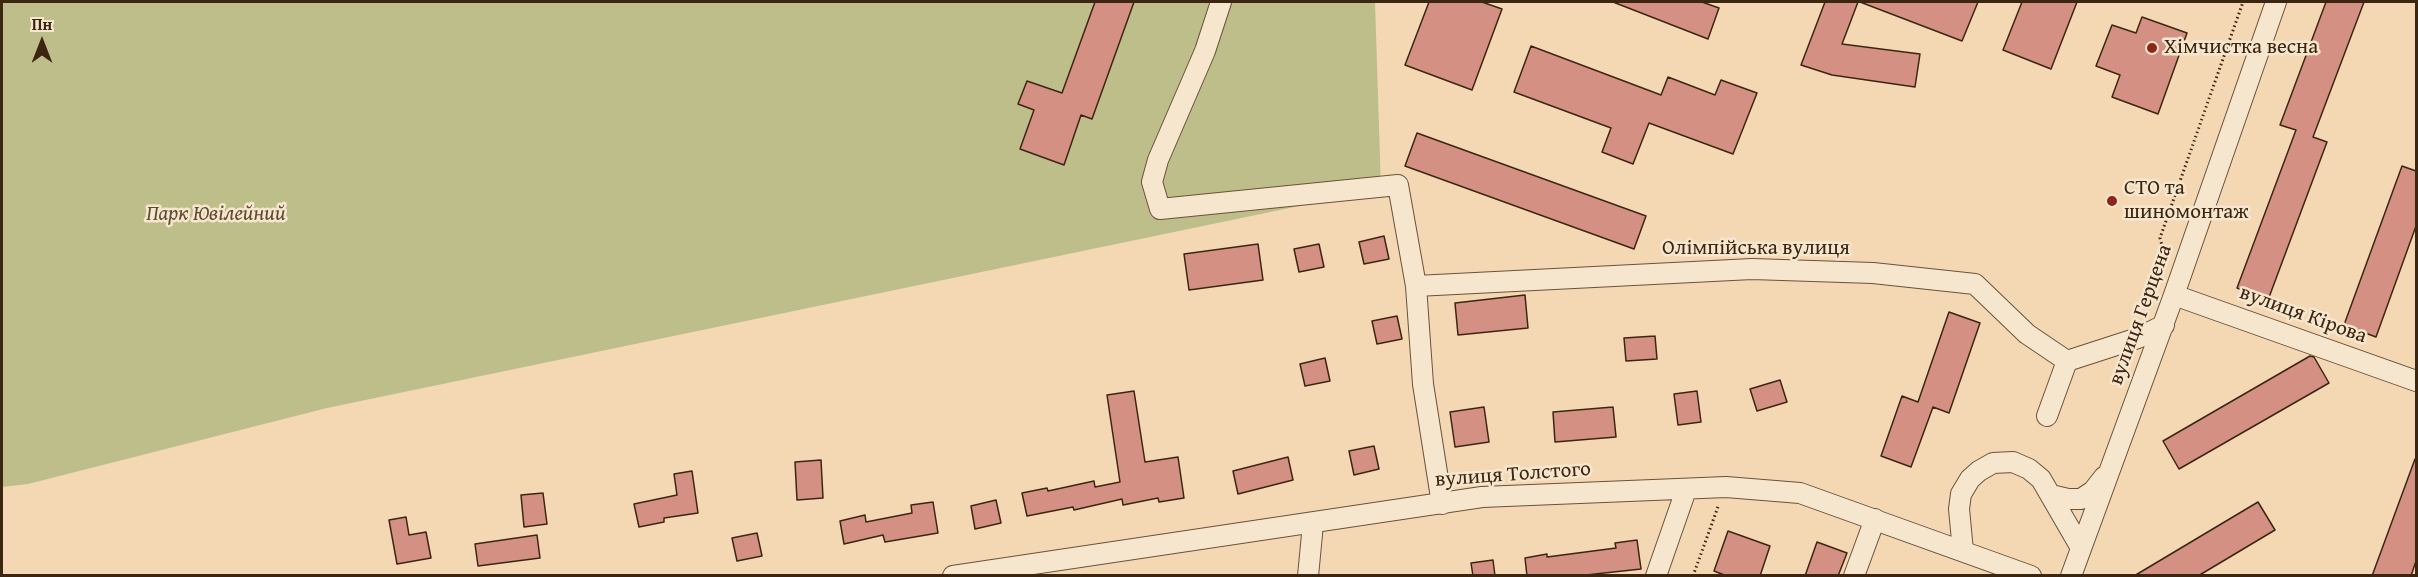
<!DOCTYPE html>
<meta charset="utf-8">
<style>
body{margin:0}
#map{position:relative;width:2418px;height:577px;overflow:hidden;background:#f3d8b3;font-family:"Gentium Book Plus",serif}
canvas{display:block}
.frame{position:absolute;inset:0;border:3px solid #3c2612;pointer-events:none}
.north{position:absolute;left:12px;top:12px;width:60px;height:60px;-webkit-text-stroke:4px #f7e6ce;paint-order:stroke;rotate:0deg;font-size:16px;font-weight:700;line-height:24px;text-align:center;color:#3c2612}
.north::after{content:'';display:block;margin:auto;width:21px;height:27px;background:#3c2612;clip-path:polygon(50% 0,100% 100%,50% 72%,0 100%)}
</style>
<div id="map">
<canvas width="2418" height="577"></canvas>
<div class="frame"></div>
<div class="north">Пн</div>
</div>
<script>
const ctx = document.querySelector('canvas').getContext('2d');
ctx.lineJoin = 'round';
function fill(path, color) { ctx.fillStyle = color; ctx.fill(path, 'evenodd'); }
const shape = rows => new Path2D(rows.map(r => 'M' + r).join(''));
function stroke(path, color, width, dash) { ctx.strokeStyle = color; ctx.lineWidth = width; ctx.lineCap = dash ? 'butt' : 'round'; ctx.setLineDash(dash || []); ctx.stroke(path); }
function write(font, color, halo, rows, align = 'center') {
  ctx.font = font + ' "Gentium Book Plus",serif'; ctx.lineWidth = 5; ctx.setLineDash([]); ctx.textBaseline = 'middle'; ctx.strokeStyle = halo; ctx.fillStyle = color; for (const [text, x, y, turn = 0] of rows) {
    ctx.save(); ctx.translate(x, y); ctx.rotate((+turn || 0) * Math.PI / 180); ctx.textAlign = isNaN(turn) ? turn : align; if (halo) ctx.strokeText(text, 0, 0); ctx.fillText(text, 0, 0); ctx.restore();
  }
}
fill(shape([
 [2,2,1375,2,1381,189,327,408,28,484,2,487]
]), '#bebe8a');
const building = shape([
 [1095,2,1134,2,1092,119,1081,115,1064,165,1020,149,1034,110,1018,104,1027,81,1062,93,1095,2],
 [1429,2,1482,2,1502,9,1472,90,1405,65,1429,2],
 [1613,2,1702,2,1719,8,1708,39,1613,2],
 [1825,2,1858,2,1842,44,1920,54,1915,87,1832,75,1801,65,1825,2],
 [1860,2,1978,2,1962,41,1860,2],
 [2022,2,2077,2,2051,69,2003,50,2022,2],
 [2326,2,2364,2,2313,137,2327,142,2268,300,2237,288,2296,130,2280,125,2326,2],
 [2142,17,2187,33,2158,114,2112,97,2120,75,2096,66,2112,25,2136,33,2142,17],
 [1531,46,1661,95,1668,77,1715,95,1721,80,1757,93,1733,154,1649,123,1633,164,1602,152,1611,128,1514,92,1531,46],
 [1417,133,1646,216,1634,249,1405,166,1417,133],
 [2402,166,2416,171,2416,226,2376,337,2344,325,2402,166],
 [1384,236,1389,259,1364,264,1359,242,1384,236],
 [1258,244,1263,280,1189,290,1184,254,1258,244],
 [1319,244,1324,267,1299,272,1294,249,1319,244],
 [1525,295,1528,328,1458,335,1455,303,1525,295],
 [1949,312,1980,323,1949,413,1933,407,1911,467,1881,456,1902,396,1918,402,1949,312],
 [1397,316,1402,339,1377,344,1372,321,1397,316],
 [1655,336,1657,359,1626,361,1624,338,1655,336],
 [2310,356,2314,357,2329,383,2179,469,2163,441,2310,356],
 [1325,358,1330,381,1305,386,1300,364,1325,358],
 [1780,380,1787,402,1757,411,1750,389,1780,380],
 [1134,391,1145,462,1178,457,1184,498,1159,502,1158,498,1123,505,1122,499,1074,510,1073,507,1027,516,1022,493,1047,488,1048,491,1094,481,1095,487,1120,482,1107,395,1134,391],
 [1697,391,1701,422,1678,425,1674,394,1697,391],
 [1484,407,1489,442,1455,447,1450,412,1484,407],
 [1613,407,1616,437,1555,442,1553,412,1613,407],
 [1374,446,1379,469,1354,475,1349,451,1374,446],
 [1288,457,1293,480,1238,494,1233,471,1288,457],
 [2415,459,2416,460,2416,561,2411,576,2372,576,2415,459],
 [821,460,823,498,797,500,795,462,821,460],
 [692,471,698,513,664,518,664,522,639,527,634,504,677,495,674,474,692,471],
 [543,493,547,524,524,527,521,495,543,493],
 [996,500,1001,523,975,529,971,506,996,500],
 [933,502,938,533,885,542,883,535,844,544,840,521,865,515,866,522,912,513,911,505,933,502],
 [2258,502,2275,530,2198,576,2134,576,2258,502],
 [406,517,409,535,426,532,431,558,397,564,389,520,406,517],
 [1728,531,1770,546,1760,576,1727,576,1714,571,1728,531],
 [757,533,762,556,737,561,732,538,757,533],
 [537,535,540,558,478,566,475,544,537,535],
 [1637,540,1641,569,1577,576,1527,576,1525,558,1547,554,1547,557,1616,548,1615,543,1637,540],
 [1817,542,1847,553,1838,576,1805,576,1817,542],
 [1493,560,1495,576,1473,576,1471,563,1493,560]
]);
fill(building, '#d49183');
stroke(building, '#3c2612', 1.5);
const minor = shape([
 [1221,2,1205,51,1158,160,1152,182,1160,209,1398,185,1416,286,1423,384,1442,504],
 [1416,286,1752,269,1873,273,1975,284,2027,334,2067,361],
 [2174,295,2416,381],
 [2047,416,2067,361,2138,338,2164,325],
 [2051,495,2068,499,2081,499,2093,491,2104,477],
 [1963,551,1959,509,1961,494,1970,479,1979,471,1993,463,2013,462,2029,469,2041,479,2081,548],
 [953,576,1482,497,1726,487,1800,493,2031,576],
 [1308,576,1313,524],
 [1656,576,1686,490],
 [1854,576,1875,519],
 [2071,576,2174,295,2276,2]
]);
stroke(minor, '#6a523a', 22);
stroke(shape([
 [2166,261,2160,238,2243,2],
 [1693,576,1719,504]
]), '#3c2612', 3, [1.5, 3]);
stroke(minor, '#f7e6ce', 20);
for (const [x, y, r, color] of [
 [2152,48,6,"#8f2418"],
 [2112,201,6,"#8f2418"]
]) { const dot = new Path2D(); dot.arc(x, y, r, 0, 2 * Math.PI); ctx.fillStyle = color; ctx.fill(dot); stroke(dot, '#f7e6ce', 2); }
write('21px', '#3c2612', '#f7e6ce', [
 ["Хімчистка весна",2164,48],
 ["СТО та",2124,189],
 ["шиномонтаж",2124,213]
], 'left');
write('italic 21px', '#5c4c30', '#f7e6ce', [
 ["Парк Ювілейний",216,215]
]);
write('21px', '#3c2612', '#f7e6ce', [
 ["Олімпійська вулиця",1756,249],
 ["вулиця Герцена",2141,315,-70],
 ["вулиця Кірова",2303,315,20],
 ["вулиця Толстого",1513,475,-4]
]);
</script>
